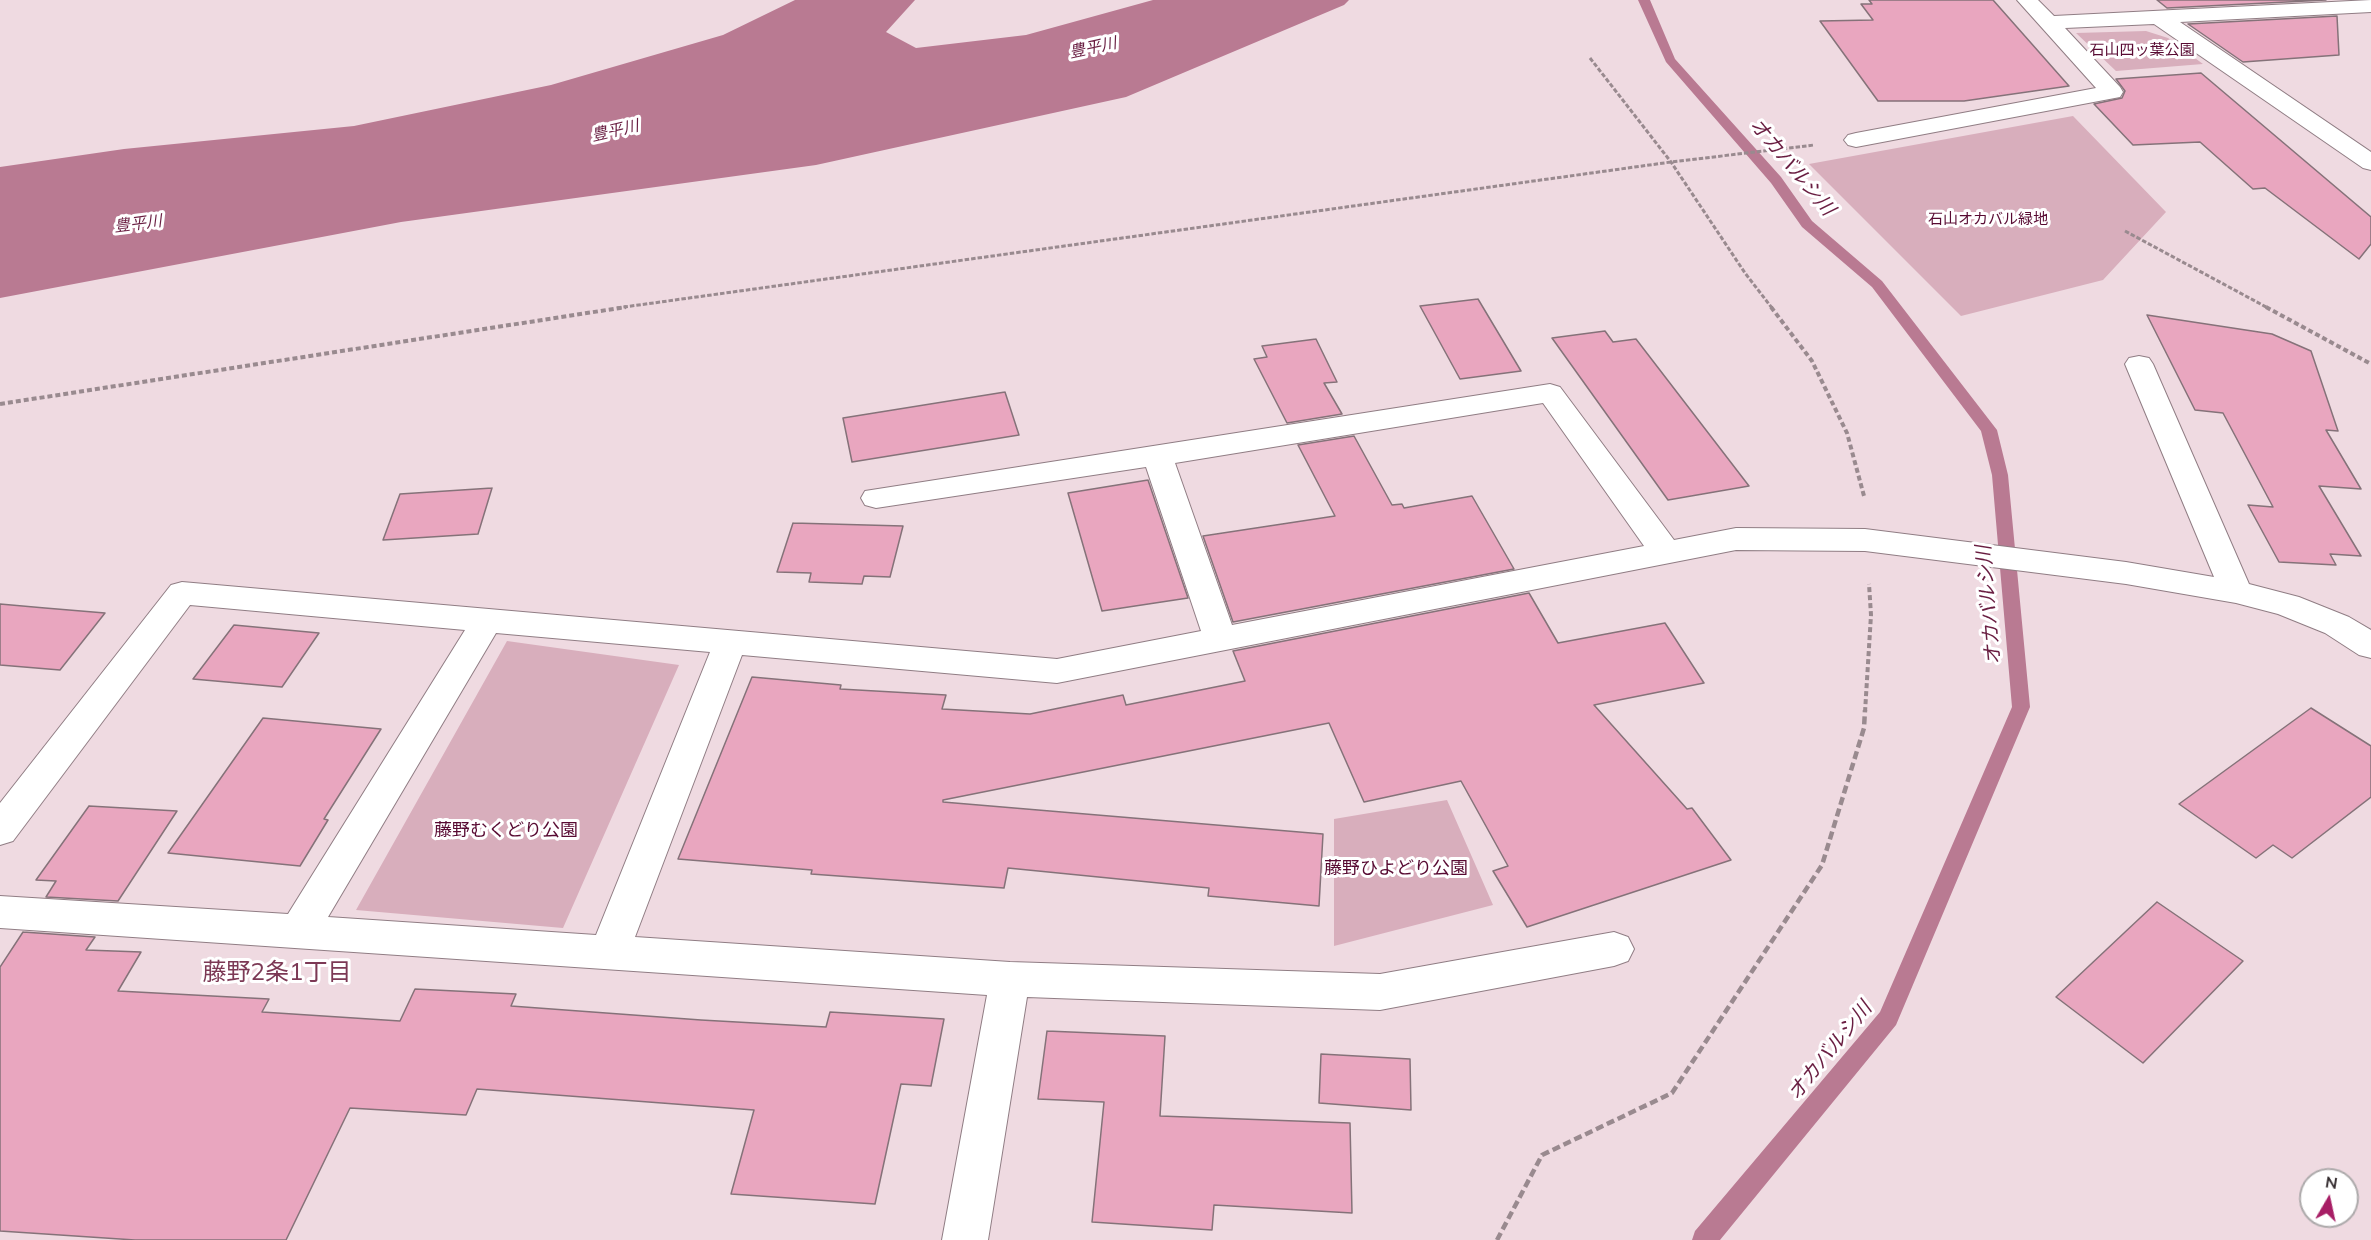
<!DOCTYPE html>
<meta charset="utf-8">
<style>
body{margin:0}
#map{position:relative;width:2371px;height:1240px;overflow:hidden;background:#efdae1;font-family:Mulish,sans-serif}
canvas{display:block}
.north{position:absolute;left:2299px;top:1168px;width:60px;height:60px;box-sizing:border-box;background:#fff;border:2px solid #adaaab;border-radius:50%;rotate:9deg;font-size:16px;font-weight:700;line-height:24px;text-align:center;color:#332b2e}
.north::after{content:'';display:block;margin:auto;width:21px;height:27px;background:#a71e65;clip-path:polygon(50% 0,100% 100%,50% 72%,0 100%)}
</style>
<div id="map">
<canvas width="2371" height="1240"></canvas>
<div class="north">N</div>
</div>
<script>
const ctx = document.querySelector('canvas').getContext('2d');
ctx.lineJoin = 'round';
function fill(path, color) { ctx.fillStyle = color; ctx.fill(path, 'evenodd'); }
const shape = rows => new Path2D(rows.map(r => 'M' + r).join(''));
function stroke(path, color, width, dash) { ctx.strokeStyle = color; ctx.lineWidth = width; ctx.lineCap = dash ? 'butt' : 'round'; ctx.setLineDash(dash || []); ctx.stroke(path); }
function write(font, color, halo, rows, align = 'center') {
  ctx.font = font + ' Mulish,"Noto Sans JP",sans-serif'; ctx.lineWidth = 6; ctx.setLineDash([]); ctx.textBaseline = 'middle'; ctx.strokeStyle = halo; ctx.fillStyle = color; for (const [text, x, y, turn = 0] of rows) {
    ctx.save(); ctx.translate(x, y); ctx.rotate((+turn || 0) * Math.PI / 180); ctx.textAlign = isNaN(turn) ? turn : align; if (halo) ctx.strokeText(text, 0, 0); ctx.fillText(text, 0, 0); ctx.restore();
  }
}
fill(shape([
 [2146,31,2168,38,2203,64,2116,71,2076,33],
 [2073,116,2166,212,2103,280,1961,316,1809,164],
 [507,641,679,665,563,928,356,910],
 [1447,800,1493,905,1334,946,1334,819]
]), '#d8aebc');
fill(shape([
 [795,0,915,0,886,32,916,48,1026,35,1153,0,1349,0,1344,5,1126,97,816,165,401,222,0,298,0,167,124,149,354,126,551,85,723,35]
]), '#b97a92');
fill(shape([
 [1638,0,1650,0,1675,59,1781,177,1812,221,1882,281,1997,430,2008,475,2030,707,1896,1025,1720,1240,1692,1240,1695,1231,1880,1012,2012,707,1992,475,1981,431,1872,287,1802,227,1771,183,1666,62,1638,0]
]), '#b97a92');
const building = shape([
 [1869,0,1993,0,2069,86,1964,101,1878,101,1820,21,1873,20,1861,4,1872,4,1869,0],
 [2157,0,2326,0,2167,8,2157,0],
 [2337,16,2339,55,2243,62,2188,24,2337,16],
 [2201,73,2371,217,2371,244,2359,259,2265,188,2253,189,2200,142,2133,145,2094,104,2122,98,2125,91,2116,79,2201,73],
 [1478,299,1521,371,1460,379,1420,306,1478,299],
 [2147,315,2272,334,2311,351,2338,431,2326,430,2361,489,2319,486,2361,556,2330,554,2336,565,2279,562,2248,505,2273,507,2223,413,2195,410,2147,315],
 [1605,331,1613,342,1636,339,1749,486,1668,500,1552,338,1605,331],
 [1316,339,1337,382,1324,383,1342,414,1287,423,1254,359,1267,357,1262,346,1316,339],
 [1005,392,1019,435,852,462,843,418,1005,392],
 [1354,436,1392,505,1402,504,1404,508,1472,496,1514,569,1233,622,1203,536,1335,516,1298,445,1354,436],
 [1148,480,1188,598,1102,611,1068,493,1148,480],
 [492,488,478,534,383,540,400,494,492,488],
 [793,523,903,526,890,577,864,576,862,584,809,582,811,573,777,572,793,523],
 [1529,593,1558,643,1665,623,1704,683,1594,705,1687,809,1692,808,1731,860,1527,927,1493,871,1508,866,1461,781,1364,802,1329,723,943,800,943,802,1323,834,1319,906,1208,896,1209,888,1008,868,1004,888,811,874,812,870,678,859,752,677,841,685,840,689,946,695,942,709,1030,714,1123,695,1126,705,1245,681,1233,651,1529,593],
 [0,604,45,608,105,613,60,670,0,665,0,604],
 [234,625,319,633,282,687,193,679,234,625],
 [2311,708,2371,746,2371,797,2292,858,2273,845,2256,858,2179,804,2311,708],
 [263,718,381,729,324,819,328,820,300,866,168,853,263,718],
 [89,806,177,811,118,901,46,897,56,881,36,880,89,806],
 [2157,902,2243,961,2143,1063,2056,997,2157,902],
 [23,932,95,937,86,950,141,952,118,991,269,999,262,1012,400,1021,415,989,516,994,511,1006,701,1020,826,1027,830,1012,944,1019,931,1086,901,1084,875,1204,731,1194,754,1110,477,1089,466,1115,350,1108,286,1240,135,1240,0,1231,0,967,23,932],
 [1047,1031,1165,1036,1160,1116,1350,1123,1352,1213,1214,1205,1212,1230,1092,1222,1104,1102,1038,1099,1047,1031],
 [1321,1054,1410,1059,1411,1110,1319,1103,1321,1054]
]);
fill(building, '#e9a6bf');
stroke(building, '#857279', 1.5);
const street = shape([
 [2017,0,2038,0,2054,16,2371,0,2371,12,2180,22,2371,152,2371,170,2363,168,2154,24,2065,28,2120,87,2123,92,2120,97,1856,147,1848,145,1844,140,1848,135,1856,133,2096,88,2017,0],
 [2139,356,2149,358,2153,364,2249,584,2299,597,2349,617,2371,630,2371,658,2359,655,2325,633,2278,614,2236,603,2126,584,1865,551,1736,550,1057,683,742,655,635,937,1010,962,1380,974,1614,932,1628,937,1634,949,1628,961,1614,966,1380,1010,1027,997,988,1240,942,1240,987,995,0,928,0,896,288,914,465,630,190,605,13,841,0,845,0,803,171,585,182,582,1057,659,1201,631,1146,467,876,508,865,505,861,498,865,491,1550,384,1560,387,1674,540,1736,528,1865,529,2126,562,2214,577,2125,364,2129,358,2139,356],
 [1543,403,1644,546,1232,625,1175,463,1543,403],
 [496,633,710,652,596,935,328,917,496,633]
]);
stroke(street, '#907d84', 2);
stroke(shape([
 [1590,58,1671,162,1745,273,1772,308],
 [2125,231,2268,308],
 [617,308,1671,162,1814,145]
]), '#998a8f', 3, [4.5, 2]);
stroke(shape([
 [1771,307,1812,361,1847,433,1864,496],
 [2266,307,2371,364],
 [0,404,626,307],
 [1865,712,1871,615,1869,584]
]), '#998a8f', 4, [5, 3]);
stroke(shape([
 [1497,1240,1542,1155,1672,1093,1822,865,1864,728,1865,710]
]), '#998a8f', 4.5, [8, 4]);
fill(street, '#fff');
write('15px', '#580a32', '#fff', [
 ["石山四ッ葉公園",2142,50],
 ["石山オカバル緑地",1988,219]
]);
write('italic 16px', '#691d41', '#fff', [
 ["豊平川",1093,48,-12],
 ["豊平川",615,131,-13],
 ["豊平川",138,224,-7]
]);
write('18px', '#580a32', '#fff', [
 ["藤野むくどり公園",506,831],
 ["藤野ひよどり公園",1396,869]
]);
write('italic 20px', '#691d41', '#fff', [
 ["オカバルシ川",1792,167,50],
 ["オカバルシ川",1989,605,-95],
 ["オカバルシ川",1830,1051,-51]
]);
write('24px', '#7c3955', '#fff', [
 ["藤野2条1丁目",277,973]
]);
</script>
